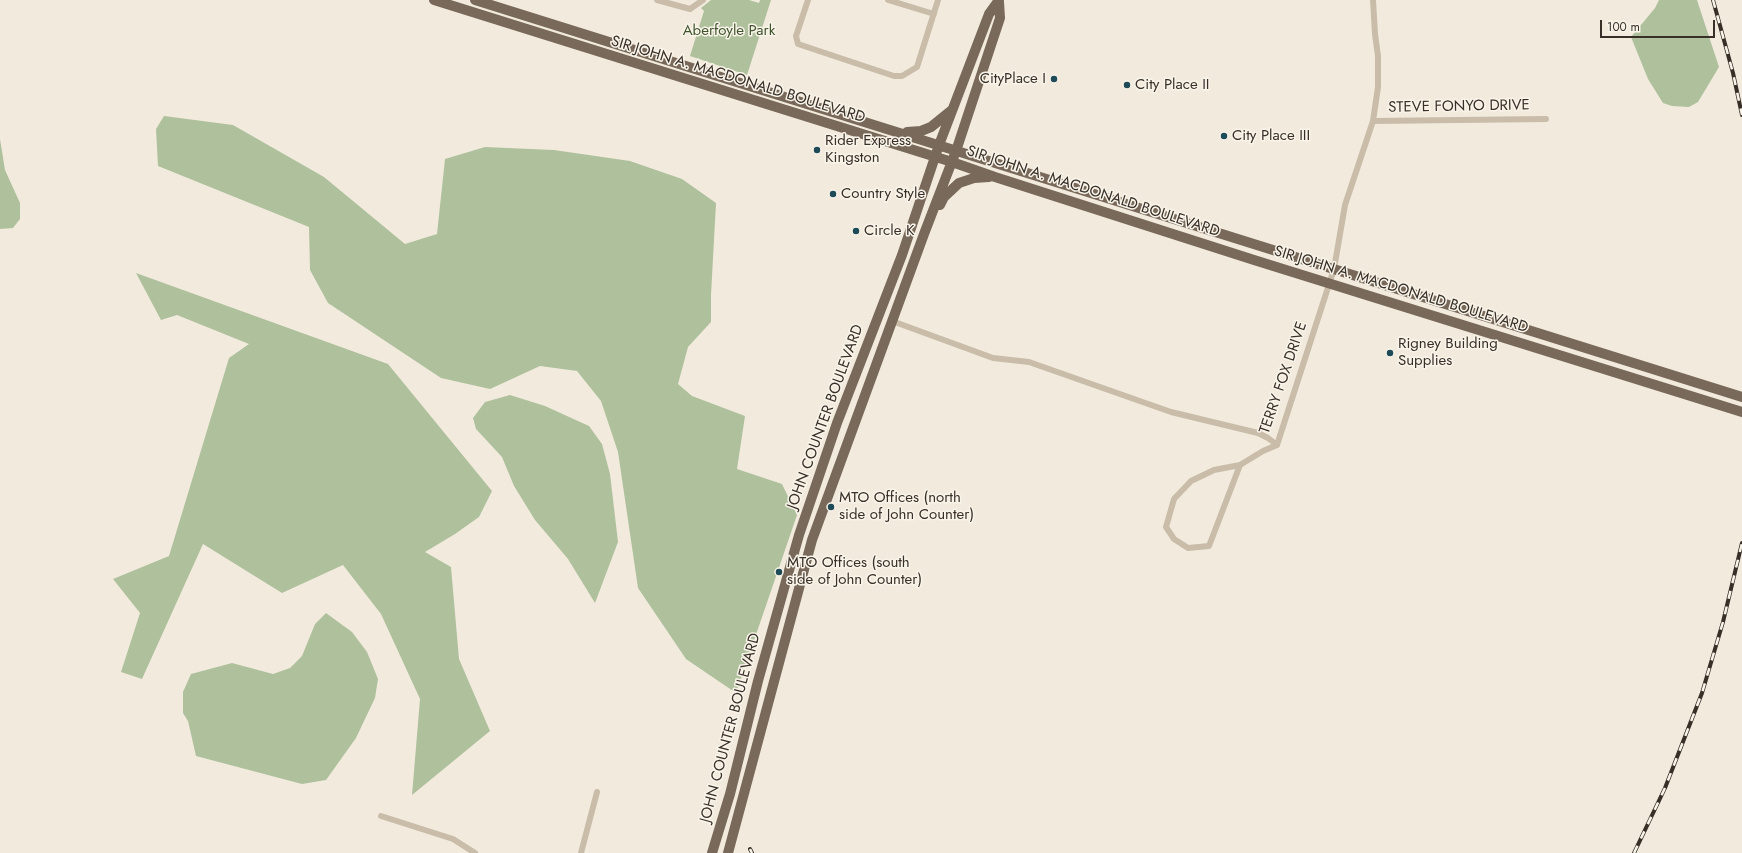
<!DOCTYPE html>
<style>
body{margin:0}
#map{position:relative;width:1742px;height:853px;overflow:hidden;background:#f2ebdd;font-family:Jost,sans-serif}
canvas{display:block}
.scale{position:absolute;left:1600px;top:20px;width:115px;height:18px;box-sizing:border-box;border:2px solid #372f28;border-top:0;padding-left:5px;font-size:12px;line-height:14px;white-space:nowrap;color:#372f28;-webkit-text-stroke:3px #f9f4e9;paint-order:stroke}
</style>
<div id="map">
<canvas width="1742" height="853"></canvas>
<div class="scale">100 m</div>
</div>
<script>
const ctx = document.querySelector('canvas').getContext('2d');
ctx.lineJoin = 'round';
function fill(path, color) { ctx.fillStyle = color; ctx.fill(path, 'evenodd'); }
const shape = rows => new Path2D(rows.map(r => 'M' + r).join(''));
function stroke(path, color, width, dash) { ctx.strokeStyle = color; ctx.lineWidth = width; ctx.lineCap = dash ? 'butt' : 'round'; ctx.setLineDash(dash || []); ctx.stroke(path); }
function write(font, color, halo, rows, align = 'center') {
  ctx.font = font + ' Jost,sans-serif'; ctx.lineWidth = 3; ctx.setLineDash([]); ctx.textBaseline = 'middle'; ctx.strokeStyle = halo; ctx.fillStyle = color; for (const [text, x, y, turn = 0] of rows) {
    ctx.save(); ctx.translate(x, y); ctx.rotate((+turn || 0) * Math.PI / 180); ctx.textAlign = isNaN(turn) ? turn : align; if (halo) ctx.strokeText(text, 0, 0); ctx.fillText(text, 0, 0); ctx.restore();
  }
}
fill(shape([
 [711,0,749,0,759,3,760,0,771,0,747,75,690,56,704,11,701,8],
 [1659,0,1697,0,1719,67,1698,102,1689,107,1672,106,1663,103,1648,79,1631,37,1655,8],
 [164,116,233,125,324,177,405,244,437,234,445,159,485,147,554,150,630,161,682,179,716,203,711,295,711,322,688,347,678,384,692,396,745,416,737,469,782,484,797,515,736,693,686,659,638,588,618,452,601,401,577,371,540,366,490,389,441,378,328,303,310,270,309,227,158,166,156,129],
 [0,139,5,170,20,203,20,219,13,228,0,229],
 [136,273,388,364,492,491,479,517,455,534,425,552,451,567,459,659,490,731,412,795,420,699,381,614,343,565,282,593,203,544,142,679,121,672,140,613,113,579,169,556,229,358,249,344,177,315,161,320],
 [510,395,545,406,589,426,602,444,610,474,618,542,595,603,568,559,535,520,514,486,502,457,476,429,473,418,485,402],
 [326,613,352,632,367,652,378,679,375,698,356,738,326,780,302,784,196,756,188,721,183,713,183,692,191,674,232,663,273,674,290,668,302,656,315,624]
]), '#afc09d');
stroke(shape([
 [657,0,690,9,703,0],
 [808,0,796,36,798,44,894,76,902,76,917,67,938,0],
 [888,0,934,14],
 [1373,121,1546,119],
 [892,321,993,358,1029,362,1171,412,1258,433,1268,438,1277,445],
 [1277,445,1334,269,1345,205,1373,121,1378,87,1378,56,1375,34,1373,0],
 [1240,465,1214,470,1191,481,1174,499,1166,527,1174,539,1188,548,1209,546,1240,465,1263,451,1277,445],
 [381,816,453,839,475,853],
 [581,853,597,792]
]), '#c9bda9', 6);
stroke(shape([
 [434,0,952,162,995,177,1254,260,1742,412],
 [475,0,1742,397],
 [907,132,921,131,931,127,952,110],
 [940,205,944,197,959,183,974,178,989,177],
 [712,853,730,794,758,681,799,535,837,423,902,255,939,145,989,14,999,0],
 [728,853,812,540,924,234,956,151,1000,18,999,2]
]), '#78695a', 10);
const rail = shape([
 [1713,0,1733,73,1742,115],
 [750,849,752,853],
 [1634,853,1665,788,1702,693,1723,622,1742,543]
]);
stroke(rail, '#372f28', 4);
stroke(rail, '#f9f4e9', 2.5, [8]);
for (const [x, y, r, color] of [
 [1054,79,4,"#1f4a57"],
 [1127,85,4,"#1f4a57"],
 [1224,136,4,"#1f4a57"],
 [817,150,4,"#1f4a57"],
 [833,194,4,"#1f4a57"],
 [856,231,4,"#1f4a57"],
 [1390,353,4,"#1f4a57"],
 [831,507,4,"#1f4a57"],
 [779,572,4,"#1f4a57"]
]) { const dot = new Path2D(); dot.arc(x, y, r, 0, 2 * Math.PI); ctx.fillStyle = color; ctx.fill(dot); stroke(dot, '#f9f4e9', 1.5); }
write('15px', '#3f542d', '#f9f4e9', [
 ["Aberfoyle Park",729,31]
]);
write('15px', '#372f28', '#f9f4e9', [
 ["CityPlace I",1046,79,"right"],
 ["City Place II",1135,85],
 ["City Place III",1232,136],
 ["Rider Express",825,141],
 ["Kingston",825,158],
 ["Country Style",841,194],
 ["Circle K",864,231],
 ["Rigney Building",1398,344],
 ["Supplies",1398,361],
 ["MTO Offices (north",839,498],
 ["side of John Counter)",839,515],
 ["MTO Offices (south",787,563],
 ["side of John Counter)",787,580]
], 'left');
write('15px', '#372f28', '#f9f4e9', [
 ["SIR JOHN A. MACDONALD BOULEVARD",738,80,17],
 ["STEVE FONYO DRIVE",1459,107,-1],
 ["SIR JOHN A. MACDONALD BOULEVARD",1093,192,18],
 ["SIR JOHN A. MACDONALD BOULEVARD",1401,290,17],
 ["TERRY FOX DRIVE",1284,378,-71],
 ["JOHN COUNTER BOULEVARD",826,417,-70],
 ["JOHN COUNTER BOULEVARD",731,728,-75]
]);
</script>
